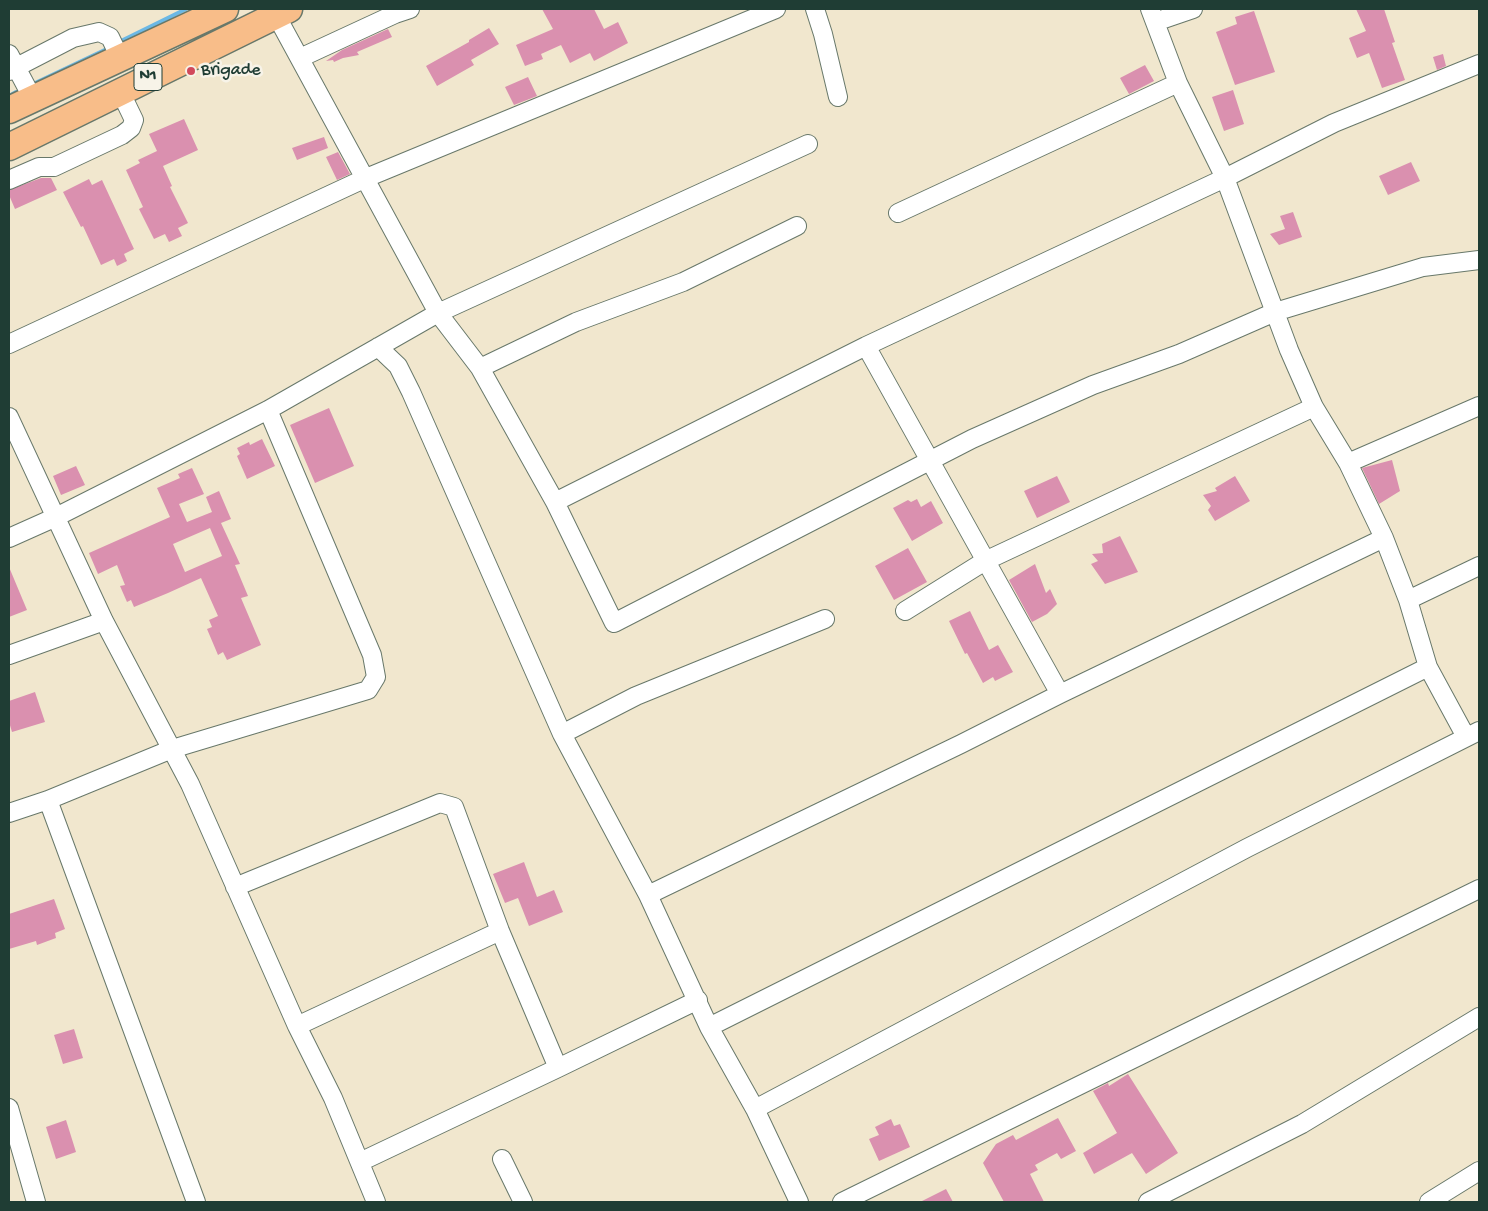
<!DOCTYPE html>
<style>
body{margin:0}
#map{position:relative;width:1488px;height:1211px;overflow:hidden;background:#f1e7ce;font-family:"Gochi Hand",sans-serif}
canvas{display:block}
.frame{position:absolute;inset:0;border:10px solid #1f3d34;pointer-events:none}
</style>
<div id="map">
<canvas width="1488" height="1211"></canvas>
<div class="frame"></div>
</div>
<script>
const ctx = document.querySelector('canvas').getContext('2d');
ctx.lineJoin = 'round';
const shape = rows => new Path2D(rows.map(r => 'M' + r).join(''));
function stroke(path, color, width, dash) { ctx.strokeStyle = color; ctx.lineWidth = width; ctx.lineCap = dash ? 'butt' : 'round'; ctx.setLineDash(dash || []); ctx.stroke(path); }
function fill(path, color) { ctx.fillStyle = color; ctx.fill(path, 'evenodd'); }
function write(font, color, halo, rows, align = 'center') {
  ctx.font = font + ' "Gochi Hand",sans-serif'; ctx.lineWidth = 5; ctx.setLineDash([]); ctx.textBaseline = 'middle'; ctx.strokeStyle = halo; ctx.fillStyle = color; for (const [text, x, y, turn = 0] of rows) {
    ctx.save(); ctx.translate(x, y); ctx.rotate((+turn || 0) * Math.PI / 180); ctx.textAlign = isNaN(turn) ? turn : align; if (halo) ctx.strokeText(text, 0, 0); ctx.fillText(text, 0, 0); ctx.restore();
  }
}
stroke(shape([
 [119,42,186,9],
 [31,85,111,47],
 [9,96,16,92]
]), '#6bb8e5', 4);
fill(shape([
 [542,9,594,9,604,29,618,22,628,43,594,61,590,53,570,63,561,45,541,54,543,59,525,66,516,45,553,29],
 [1356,9,1384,9,1395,42,1392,43,1405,80,1382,88,1369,53,1357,58,1349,38,1366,31],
 [1254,11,1275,72,1235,85,1216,32,1237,24,1235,17],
 [489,28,499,44,471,60,474,65,437,86,426,66,469,42,469,40],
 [388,29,392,37,357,52,359,55,343,58,334,62,333,60,326,61,342,50],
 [1443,54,1446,66,1437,70,1433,57],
 [1145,65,1154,81,1129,94,1120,78],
 [528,77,537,96,514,105,505,87],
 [1233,90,1244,124,1224,131,1212,97],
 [184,119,198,150,163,166,172,186,170,187,188,223,178,228,182,236,169,242,165,234,154,239,139,209,143,207,126,170,140,163,138,160,157,151,149,134],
 [324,137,328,148,297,160,292,148],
 [338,152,350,174,337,180,326,157],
 [1411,162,1420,181,1388,195,1379,176],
 [41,178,51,178,57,190,15,209,9,195,9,190],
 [89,179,92,185,102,180,134,249,124,254,127,261,117,266,114,259,101,265,83,226,81,227,63,192],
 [1293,212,1302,237,1279,245,1270,234,1285,229,1280,216],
 [329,408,354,466,315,483,290,425],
 [262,439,275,466,247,479,237,456,240,454,237,448,249,442,250,445],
 [1392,460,1400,491,1379,504,1362,468],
 [76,466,85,485,61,495,53,476],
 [192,468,204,494,179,504,187,522,212,512,206,497,219,491,231,519,221,523,240,564,235,565,248,596,241,598,261,645,227,660,223,652,218,655,207,629,212,627,209,620,218,616,201,578,168,593,134,607,131,600,127,602,120,586,125,585,117,565,98,574,89,553,170,517,157,488,180,478,178,474],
 [210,528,222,556,185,572,173,544],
 [1057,476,1070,502,1037,518,1024,491],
 [1235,476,1250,501,1215,521,1208,510,1211,506,1203,495,1217,491,1215,488],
 [917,499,921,507,931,501,943,523,912,541,893,508,908,500,911,502],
 [1120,536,1138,572,1105,584,1091,564,1098,561,1092,554,1103,553,1102,544],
 [908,548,927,582,894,600,875,566],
 [1035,564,1046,593,1050,589,1057,604,1047,614,1032,622,1009,580],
 [9,567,27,610,9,617],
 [970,611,989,650,998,645,1013,672,995,681,993,677,983,683,967,653,965,654,949,621],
 [35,692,45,722,12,732,9,722,9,701],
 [524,862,537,897,554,890,563,912,529,926,518,898,505,903,493,874],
 [54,899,65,929,55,933,56,938,37,945,36,941,9,949,9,914],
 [74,1029,83,1058,63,1064,54,1035],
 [1128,1074,1178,1153,1146,1174,1132,1153,1094,1174,1083,1153,1117,1133,1093,1091,1108,1083,1109,1086],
 [1058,1118,1076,1151,1061,1159,1057,1153,1035,1165,1038,1170,1030,1174,1044,1202,1004,1202,983,1163,996,1144,1013,1135,1016,1140],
 [891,1119,894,1126,900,1124,910,1147,879,1161,869,1139,879,1135,875,1127],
 [66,1120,76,1152,56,1159,46,1127],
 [946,1189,953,1202,920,1202]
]), '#da90af');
const minor = shape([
 [815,9,823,34,838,97],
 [1150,9,1178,83,1225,178,1289,350,1314,407,1348,463,1384,538,1408,600,1428,667,1466,737],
 [1155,22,1193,9],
 [9,54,33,99],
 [300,58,395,14,410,9],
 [9,71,73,38,99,32,110,37,120,58],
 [808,144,438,313,480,368,555,502,614,623,972,439,1093,385,1179,354,1275,312,1423,267,1479,260],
 [9,180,39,167,54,167,122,135,131,128,134,120,120,91],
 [898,213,1178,83],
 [9,344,366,178,776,9],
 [866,346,1060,694],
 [378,347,398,366,411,392,562,734,648,895,709,1027,755,1109,799,1202],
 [480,368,576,322,683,282,797,226],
 [9,417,104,621,190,784,297,1026,333,1098,376,1202],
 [1348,463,1479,406],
 [555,502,866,346,1225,178,1334,123,1479,64],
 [9,538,56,517,268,410,438,313,276,15],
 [1408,600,1479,566],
 [905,611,985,561,1314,407],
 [9,655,104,621],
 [562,734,636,696,825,619],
 [48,800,196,1202],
 [9,813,48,800,172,749,368,690,376,677,372,655,268,410],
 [235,887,440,803,454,807,500,931,558,1068],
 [648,895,961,744,1060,694,1384,538],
 [297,1026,500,931],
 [709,1027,1428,667],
 [9,1108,36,1202],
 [755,1109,1247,848,1479,731],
 [502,1159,523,1202],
 [360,1162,558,1068,698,1000],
 [842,1202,1479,889],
 [1148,1202,1302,1124,1479,1017],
 [1429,1202,1479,1171]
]);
const highway = shape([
 [9,110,225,9],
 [9,147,289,9]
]);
stroke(minor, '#68786a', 20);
stroke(highway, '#68786a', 29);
stroke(minor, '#fff', 18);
stroke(highway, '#f8bd89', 26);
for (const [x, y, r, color] of [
 [191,71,5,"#d1495b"]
]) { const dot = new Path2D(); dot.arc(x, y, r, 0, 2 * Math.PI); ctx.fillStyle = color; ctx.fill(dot); stroke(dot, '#f7f3e8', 2); }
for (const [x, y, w] of [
 [148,77,28]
]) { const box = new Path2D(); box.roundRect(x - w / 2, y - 13.5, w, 27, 4); ctx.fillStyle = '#f7f3e8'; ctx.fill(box); stroke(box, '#1f3d34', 1); }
write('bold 16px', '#1f3d34', null, [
 ["N1",148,77]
]);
write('18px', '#1f3d34', '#f7f3e8', [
 ["Brigade",201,71]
], 'left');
</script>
